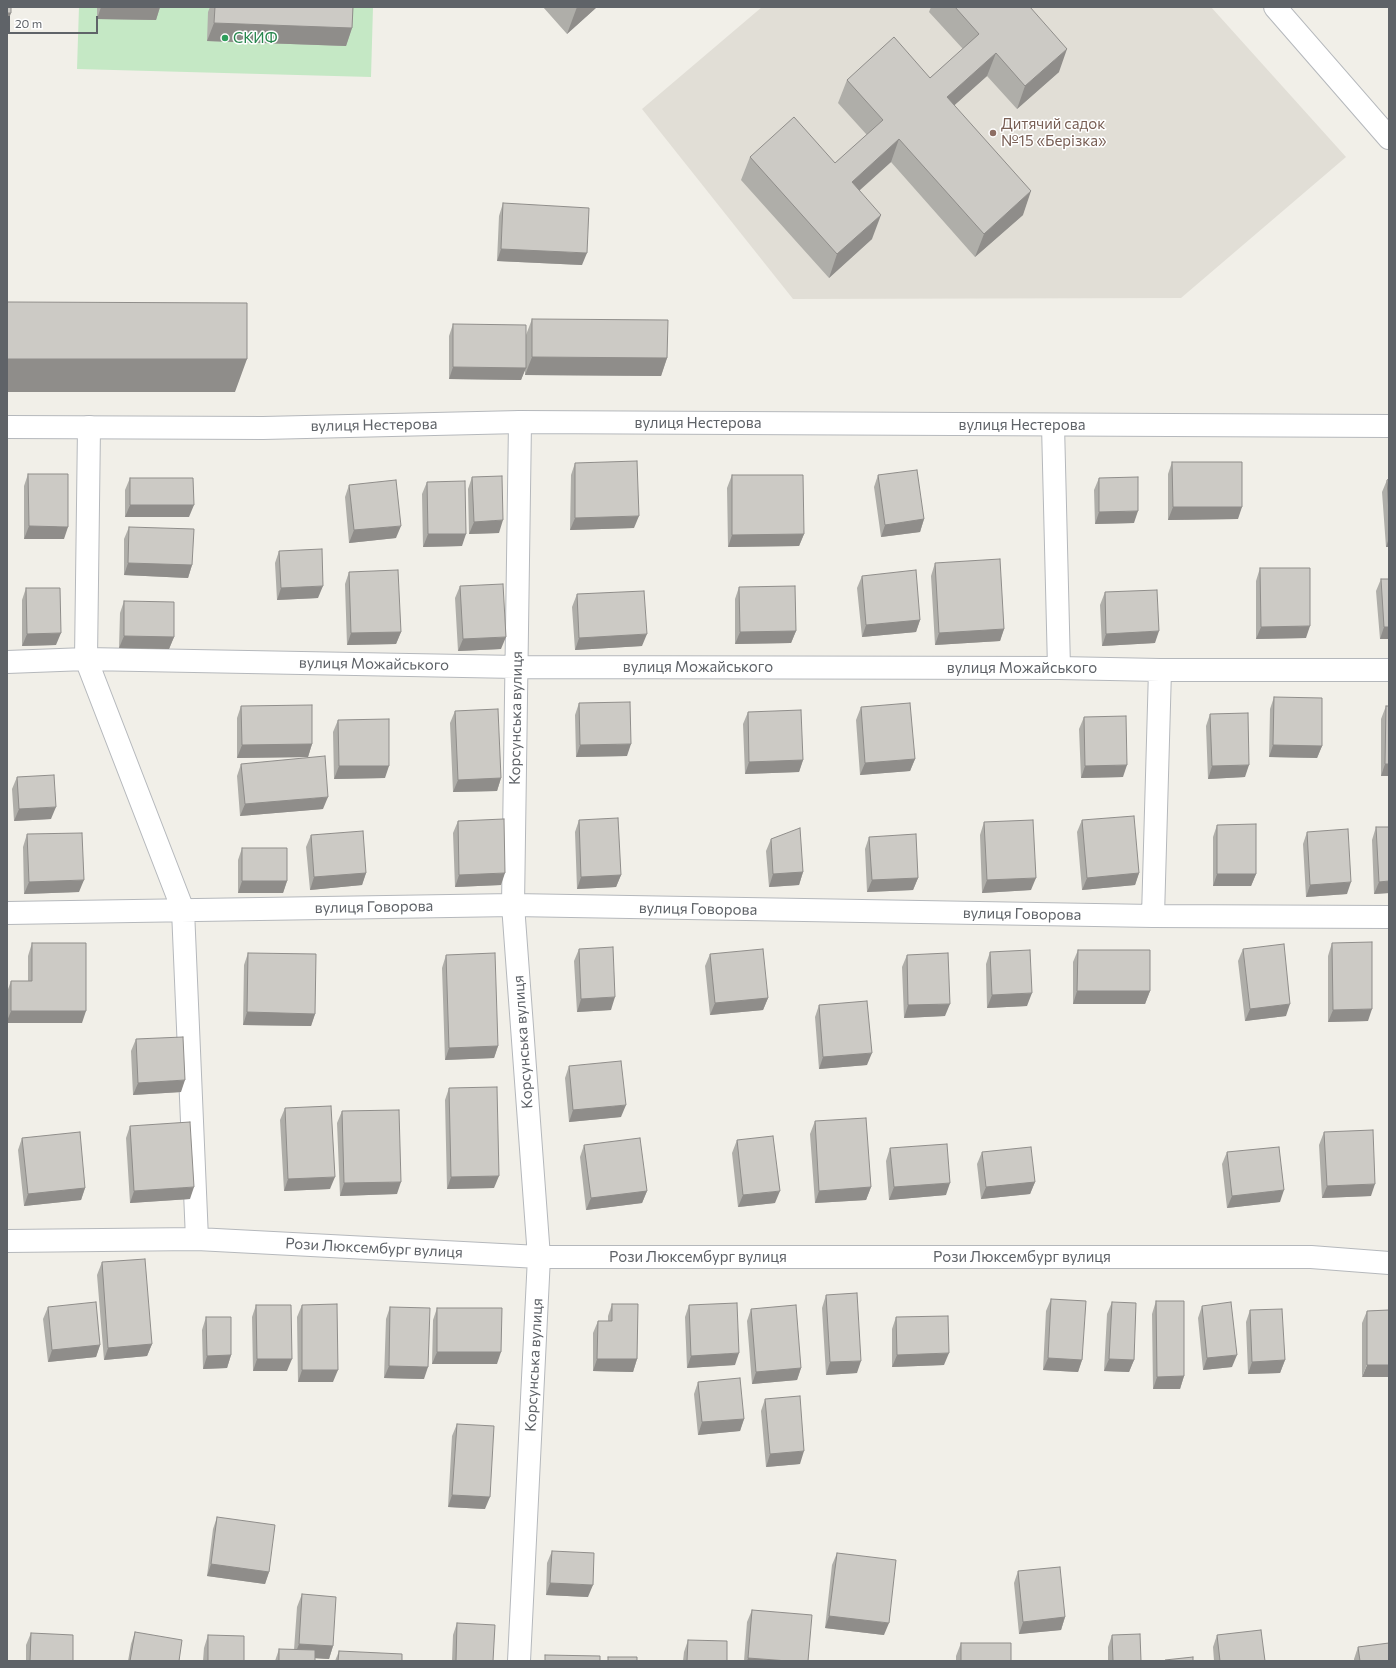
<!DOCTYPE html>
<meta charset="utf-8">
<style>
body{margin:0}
#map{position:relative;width:1396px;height:1668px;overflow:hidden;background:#f1efe8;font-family:Commissioner,sans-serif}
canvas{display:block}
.frame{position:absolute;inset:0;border:8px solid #5f6368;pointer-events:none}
.scale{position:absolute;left:8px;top:16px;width:90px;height:18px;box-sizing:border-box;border:2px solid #5f6368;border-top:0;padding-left:5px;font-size:12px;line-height:14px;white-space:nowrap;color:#5f6368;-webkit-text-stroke:3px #fff;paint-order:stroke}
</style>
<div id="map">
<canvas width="1396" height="1668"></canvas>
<div class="frame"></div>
<div class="scale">20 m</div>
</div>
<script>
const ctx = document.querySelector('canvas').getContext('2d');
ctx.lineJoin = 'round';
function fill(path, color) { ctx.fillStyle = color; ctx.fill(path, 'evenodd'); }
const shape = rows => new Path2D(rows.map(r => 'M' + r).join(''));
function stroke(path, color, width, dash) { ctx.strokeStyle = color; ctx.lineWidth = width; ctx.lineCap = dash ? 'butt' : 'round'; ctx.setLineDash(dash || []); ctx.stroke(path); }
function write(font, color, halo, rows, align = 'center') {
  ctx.font = font + ' Commissioner,sans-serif'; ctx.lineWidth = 3; ctx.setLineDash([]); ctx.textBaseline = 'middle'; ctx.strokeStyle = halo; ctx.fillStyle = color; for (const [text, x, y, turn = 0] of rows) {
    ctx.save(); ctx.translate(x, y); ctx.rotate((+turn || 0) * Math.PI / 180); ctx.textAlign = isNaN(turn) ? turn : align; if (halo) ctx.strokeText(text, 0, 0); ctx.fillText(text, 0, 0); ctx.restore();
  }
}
fill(shape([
 [762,7,1211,7,1346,157,1181,298,793,299,642,109]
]), '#e1ded6');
fill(shape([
 [79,7,373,7,371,77,77,69]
]), '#c5e8c5');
const minor = shape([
 [1053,425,1059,668],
 [89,427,86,659,183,910,197,1239],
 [7,662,86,659,517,667,1059,668,1160,670,1389,670],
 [7,913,513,905,1153,916,1389,917],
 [1153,916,1160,670],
 [7,1241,197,1239,539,1257,1311,1257,1389,1263],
 [519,1661,539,1257,513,905,520,422]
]);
const tertiary = shape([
 [1275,7,1389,138],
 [7,427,263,428,520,422,1389,426]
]);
stroke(minor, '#b5b8bc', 24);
stroke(tertiary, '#b5b8bc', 24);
stroke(minor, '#fff', 22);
stroke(tertiary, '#fff', 22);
fill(shape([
 [97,7,160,7,156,20,97,19],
 [210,7,353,7,352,28,346,46,207,41,208,12],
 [543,7,597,7,567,34],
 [931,7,1030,7,1059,72,1017,109,987,76,954,105,1023,215,975,257,891,162,859,191,872,239,829,278,741,180,750,157,835,163,867,135,838,103,847,80,930,78,963,49,929,12],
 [503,203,582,265,497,261,499,216],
 [532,319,667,358,661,376,525,375,525,369,521,380,449,379,449,336,453,324,526,335],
 [1172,462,1238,519,1168,520,1168,474],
 [575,463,634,528,570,530,571,475],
 [28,474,64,539,24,539,24,486],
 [732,475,804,534,799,546,728,547,727,488],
 [878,475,924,519,920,532,881,537,874,487],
 [472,477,499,533,469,534,468,489],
 [130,478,189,517,125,517,125,490],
 [1099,478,1134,523,1095,524,1094,490],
 [1389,479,1389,547,1386,547,1382,492,1387,480],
 [427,482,462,546,423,547,422,494],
 [349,485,396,538,349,543,345,497],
 [129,527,192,565,188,578,124,575,124,539],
 [279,551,318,598,277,600,275,563],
 [935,563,1004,629,1000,641,935,645,931,576],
 [1260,568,1306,638,1256,639,1256,581],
 [349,572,401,632,396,644,347,645,345,584],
 [862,576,920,620,916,632,862,637,857,588],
 [1381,579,1389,579,1389,639,1380,639,1376,591],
 [460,586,501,649,458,651,455,598],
 [739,587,796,631,791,643,735,644,735,599],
 [26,588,56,645,22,646,22,600],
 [1105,592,1155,643,1102,646,1100,605],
 [577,594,642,646,575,650,572,607],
 [124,601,174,637,169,649,119,648,120,613],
 [1274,697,1322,746,1317,758,1269,757,1270,709],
 [579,703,627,756,576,757,575,715],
 [241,706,312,744,308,757,237,758,237,718],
 [1386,706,1389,706,1389,776,1381,776,1381,719],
 [861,707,915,759,910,771,860,775,856,720],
 [455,711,501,778,497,791,453,792,450,723],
 [748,712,803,760,799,772,745,774,743,724],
 [1210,714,1245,777,1208,779,1206,726],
 [1084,717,1123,777,1081,778,1079,729],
 [338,720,385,778,334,779,333,732],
 [241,764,323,809,240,816,237,776],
 [17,777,51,819,14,821,12,789],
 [579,820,621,875,616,887,577,889,575,832],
 [1082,820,1139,873,1135,885,1082,890,1077,832],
 [458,821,501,885,455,887,453,833],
 [984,822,1031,890,982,893,980,835],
 [1217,825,1256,874,1251,886,1213,886,1213,837],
 [1376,827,1389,827,1389,893,1374,894,1372,840],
 [1307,832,1347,894,1306,897,1303,844],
 [27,834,79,892,24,894,23,847],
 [311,835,366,873,362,885,310,890,306,847],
 [869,837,918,878,913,890,867,892,865,849],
 [771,839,803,872,799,885,769,887,766,851],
 [242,848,287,881,283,893,238,893,238,860],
 [32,943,82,1023,7,1023,7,992,11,981,28,981,28,956],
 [1332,943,1368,1021,1328,1022,1328,956],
 [579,949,611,1010,577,1012,574,961],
 [1243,949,1286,1016,1245,1021,1238,961],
 [1078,950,1150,991,1145,1004,1073,1004,1073,962],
 [990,952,1027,1006,987,1008,986,964],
 [248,953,315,1014,311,1026,243,1025,244,965],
 [710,954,768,998,763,1010,710,1015,705,966],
 [446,955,498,1046,494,1058,445,1060,442,968],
 [907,955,945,1016,904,1018,902,967],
 [819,1005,867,1065,819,1069,815,1017],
 [136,1039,181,1092,133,1095,131,1051],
 [569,1066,621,1117,569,1122,565,1078],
 [449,1088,494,1188,447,1189,445,1100],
 [285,1108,330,1189,284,1191,280,1120],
 [342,1111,397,1194,340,1196,337,1123],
 [815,1121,871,1187,866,1200,815,1203,810,1134],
 [130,1126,190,1199,130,1203,126,1138],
 [1324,1132,1371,1196,1322,1198,1319,1145],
 [22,1138,85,1188,81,1200,24,1206,18,1150],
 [737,1140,775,1203,738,1207,732,1153],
 [584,1145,647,1191,642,1203,586,1210,580,1157],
 [890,1148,946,1195,889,1200,886,1161],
 [982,1152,1035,1182,1030,1194,981,1199,977,1164],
 [1227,1152,1280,1202,1227,1208,1222,1164],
 [102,1262,152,1344,147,1356,104,1360,97,1275],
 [826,1295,857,1373,826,1375,822,1308],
 [1051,1299,1082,1360,1078,1372,1043,1370,1046,1311],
 [1156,1301,1184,1376,1180,1389,1153,1389,1152,1314],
 [1112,1302,1134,1360,1129,1372,1104,1371,1107,1314],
 [612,1304,637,1359,633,1372,593,1371,593,1333,598,1321,608,1321,608,1316],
 [256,1305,287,1371,253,1371,252,1317],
 [302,1305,333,1382,298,1382,297,1317],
 [689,1305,735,1365,687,1368,685,1317],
 [1202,1306,1232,1367,1203,1370,1198,1318],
 [48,1307,100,1345,96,1357,48,1362,43,1319],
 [390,1307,424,1379,384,1378,386,1319],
 [437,1308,497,1364,432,1364,433,1320],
 [751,1309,801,1368,797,1380,752,1384,747,1321],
 [1250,1310,1285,1360,1280,1373,1248,1374,1246,1322],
 [1389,1310,1362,1377,1362,1323,1367,1311],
 [206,1317,231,1355,227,1368,203,1369,202,1330],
 [896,1317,944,1365,892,1367,892,1329],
 [698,1382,744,1419,740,1431,698,1435,694,1394],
 [765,1399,800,1464,766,1467,761,1411],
 [457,1424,485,1509,448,1507,452,1436],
 [217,1517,269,1572,265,1584,207,1576,213,1529],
 [552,1551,588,1597,546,1595,547,1563],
 [837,1553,884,1635,825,1628,832,1565],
 [1018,1571,1065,1617,1061,1630,1019,1634,1014,1583],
 [302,1594,333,1646,329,1659,315,1658,315,1661,275,1661,279,1649,294,1650,297,1607],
 [752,1610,808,1661,744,1661,747,1622],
 [457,1623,493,1661,452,1661,453,1635],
 [135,1632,179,1661,128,1661,131,1644],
 [31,1633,73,1661,26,1661,26,1645],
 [208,1635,244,1661,203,1661,204,1648],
 [1112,1635,1141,1661,1108,1661,1108,1647],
 [1217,1635,1265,1661,1214,1661,1213,1647],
 [688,1640,727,1661,683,1661,684,1652],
 [961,1643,1011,1661,956,1661,956,1656],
 [1358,1647,1389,1661,1354,1661,1354,1659],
 [339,1651,402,1661,335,1661]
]), '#afaea9');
fill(shape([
 [101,7,160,7,156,20,97,19],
 [577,7,597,7,567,34],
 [7,13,11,13,7,24],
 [214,23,352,28,346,46,207,41],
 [1067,49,1059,72,1017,109,1025,86],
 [996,53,987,76,938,120,947,97],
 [899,139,891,162,843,205,852,182],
 [1031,191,1023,215,975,257,984,234],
 [881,215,872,239,829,278,837,254],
 [501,249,587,253,582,265,497,261],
 [532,357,667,358,661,376,525,375],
 [7,359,247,359,235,392,7,392],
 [453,367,526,368,521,380,449,379],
 [130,505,194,505,189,517,125,517],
 [1173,507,1242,507,1238,519,1168,520],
 [1138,511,1134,523,1095,524,1099,512],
 [639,516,634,528,570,530,575,518],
 [924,519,920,532,881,537,885,525],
 [503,520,499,533,469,534,474,522],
 [29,526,68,527,64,539,24,539],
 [401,526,396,538,349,543,354,530],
 [428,534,466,534,462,546,423,547],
 [804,534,799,546,728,547,732,535],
 [1389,538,1389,547,1386,547],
 [128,563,192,565,188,578,124,575],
 [323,586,318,598,277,600,281,588],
 [920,620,916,632,862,637,866,625],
 [1310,626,1306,638,1256,639,1261,627],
 [1384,627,1389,627,1389,639,1380,639],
 [1004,629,1000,641,935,645,939,633],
 [796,631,791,643,735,644,740,632],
 [1159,631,1155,643,1102,646,1106,634],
 [401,632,396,644,347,645,351,633],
 [61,633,56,645,22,646,27,634],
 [647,634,642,646,575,650,579,638],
 [124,636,174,637,169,649,119,648],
 [506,637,501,649,458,651,463,639],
 [312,744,308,757,237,758,242,745],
 [631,744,627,756,576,757,580,745],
 [1273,745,1322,746,1317,758,1269,757],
 [915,759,910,771,860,775,865,763],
 [803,760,799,772,745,774,749,762],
 [1385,764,1389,764,1389,776,1381,776],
 [1127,765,1123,777,1081,778,1085,766],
 [1249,765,1245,777,1208,779,1212,766],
 [339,766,389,766,385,778,334,779],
 [501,778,497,791,453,792,458,780],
 [328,797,323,809,240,816,245,804],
 [56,807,51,819,14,821,19,809],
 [803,872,799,885,769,887,773,874],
 [366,873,362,885,310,890,314,877],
 [505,873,501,885,455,887,459,875],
 [1139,873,1135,885,1082,890,1087,878],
 [1217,874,1256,874,1251,886,1213,886],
 [621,875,616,887,577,889,581,877],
 [918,878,913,890,867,892,872,880],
 [1036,878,1031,890,982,893,987,880],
 [84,880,79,892,24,894,29,882],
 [242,881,287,881,283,893,238,893],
 [1389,881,1389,893,1374,894,1379,882],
 [1351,882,1347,894,1306,897,1310,885],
 [1077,991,1150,991,1145,1004,1073,1004],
 [1032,993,1027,1006,987,1008,992,995],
 [615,997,611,1010,577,1012,581,999],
 [768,998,763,1010,710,1015,715,1003],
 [950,1004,945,1016,904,1018,908,1005],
 [1290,1004,1286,1016,1245,1021,1250,1009],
 [1372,1009,1368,1021,1328,1022,1333,1010],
 [11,1011,86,1011,82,1023,7,1023,7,1021],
 [247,1012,315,1014,311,1026,243,1025],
 [498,1046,494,1058,445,1060,449,1048],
 [872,1053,867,1065,819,1069,823,1057],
 [185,1080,181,1092,133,1095,138,1083],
 [626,1105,621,1117,569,1122,573,1110],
 [499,1176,494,1188,447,1189,451,1177],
 [335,1177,330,1189,284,1191,288,1179],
 [401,1182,397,1194,340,1196,344,1183],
 [1035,1182,1030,1194,981,1199,986,1187],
 [950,1183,946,1195,889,1200,894,1187],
 [1375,1184,1371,1196,1322,1198,1327,1186],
 [194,1187,190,1199,130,1203,134,1191],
 [871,1187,866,1200,815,1203,819,1191],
 [85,1188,81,1200,24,1206,28,1194],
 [1284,1190,1280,1202,1227,1208,1232,1196],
 [647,1191,642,1203,586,1210,591,1198],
 [780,1191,775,1203,738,1207,743,1195],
 [152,1344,147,1356,104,1360,108,1348],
 [100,1345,96,1357,48,1362,52,1350],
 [437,1352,501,1352,497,1364,432,1364],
 [739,1353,735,1365,687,1368,691,1356],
 [949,1353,944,1365,892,1367,897,1355],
 [231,1355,227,1368,203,1369,207,1356],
 [1237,1355,1232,1367,1203,1370,1207,1358],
 [1048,1358,1082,1360,1078,1372,1043,1370],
 [257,1359,292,1359,287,1371,253,1371],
 [597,1359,637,1359,633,1372,593,1371],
 [1109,1359,1134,1360,1129,1372,1104,1371],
 [1285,1360,1280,1373,1248,1374,1252,1362],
 [861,1361,857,1373,826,1375,830,1362],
 [1367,1365,1389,1365,1389,1377,1362,1377],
 [389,1366,428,1367,424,1379,384,1378],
 [801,1368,797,1380,752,1384,756,1372],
 [302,1370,338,1370,333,1382,298,1382],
 [1184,1376,1180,1389,1153,1389,1157,1377],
 [744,1419,740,1431,698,1435,702,1422],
 [804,1451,800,1464,766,1467,770,1454],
 [452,1495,490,1497,485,1509,448,1507],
 [211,1564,269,1572,265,1584,207,1576],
 [550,1583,593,1585,588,1597,546,1595],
 [829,1616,889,1623,884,1635,825,1628],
 [1065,1617,1061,1630,1019,1634,1023,1622],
 [299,1644,333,1646,329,1659,294,1657],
 [748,1658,788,1661,747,1661]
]), '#8f8d8a');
const building = shape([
 [7,7,11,7,11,13,7,13,7,7],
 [215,7,353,7,352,28,214,23,215,7],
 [955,7,1030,7,1067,49,1025,86,996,53,947,97,1031,191,984,234,899,139,852,182,881,215,837,254,750,157,794,117,835,163,883,120,847,80,894,37,930,78,979,34,955,7],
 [503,203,589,208,587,253,501,249,503,203],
 [7,302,247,303,247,359,7,359,7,302],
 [532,319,668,320,667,358,532,357,532,319],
 [453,324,526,325,526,368,453,367,453,324],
 [637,461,639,516,575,518,575,463,637,461],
 [1172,462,1242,462,1242,507,1173,507,1172,462],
 [917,470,924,519,885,525,878,475,917,470],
 [28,474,68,474,68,527,29,526,28,474],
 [732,475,803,475,804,534,732,535,732,475],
 [502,476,503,520,474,522,472,477,502,476],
 [1138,477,1138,511,1099,512,1099,478,1138,477],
 [130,478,193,478,194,505,130,505,130,478],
 [1389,479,1389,514,1387,480,1389,479],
 [396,480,401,526,354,530,349,485,396,480],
 [465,481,466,534,428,534,427,482,465,481],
 [129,527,194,529,192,565,128,563,129,527],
 [322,549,323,586,281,588,279,551,322,549],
 [1000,559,1004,629,939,633,935,563,1000,559],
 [1260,568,1310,568,1310,626,1261,627,1260,568],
 [398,570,401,632,351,633,349,572,398,570],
 [916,570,920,620,866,625,862,576,916,570],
 [1381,579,1389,579,1389,627,1384,627,1381,579],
 [503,584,506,637,463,639,460,586,503,584],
 [795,586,796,631,740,632,739,587,795,586],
 [26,588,60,588,61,633,27,634,26,588],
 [1157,590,1159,631,1106,634,1105,592,1157,590],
 [644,591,647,634,579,638,577,594,644,591],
 [124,601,174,602,174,637,124,636,124,601],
 [1274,697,1322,698,1322,746,1273,745,1274,697],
 [630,702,631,744,580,745,579,703,630,702],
 [910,703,915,759,865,763,861,707,910,703],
 [312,705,312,744,242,745,241,706,312,705],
 [1386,706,1389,706,1389,764,1385,764,1386,706],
 [498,709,501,778,458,780,455,711,498,709],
 [801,710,803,760,749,762,748,712,801,710],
 [1248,713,1249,765,1212,766,1210,714,1248,713],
 [1126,716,1127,765,1085,766,1084,717,1126,716],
 [389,719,389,766,339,766,338,720,389,719],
 [325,756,328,797,245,804,241,764,325,756],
 [54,775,56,807,19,809,17,777,54,775],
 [1134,816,1139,873,1087,878,1082,820,1134,816],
 [618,818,621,875,581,877,579,820,618,818],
 [504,819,505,873,459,875,458,821,504,819],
 [1033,820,1036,878,987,880,984,822,1033,820],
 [1256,824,1256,874,1217,874,1217,825,1256,824],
 [1376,827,1389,827,1389,881,1379,882,1376,827],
 [800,828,803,872,773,874,771,839,800,828],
 [1348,829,1351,882,1310,885,1307,832,1348,829],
 [363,831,366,873,314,877,311,835,363,831],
 [82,833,84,880,29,882,27,834,82,833],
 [916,834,918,878,872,880,869,837,916,834],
 [242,848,287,848,287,881,242,881,242,848],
 [1372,942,1372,1009,1333,1010,1332,943,1372,942],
 [32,943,86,943,86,1011,11,1011,11,981,32,981,32,943],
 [1284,944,1290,1004,1250,1009,1243,949,1284,944],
 [613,947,615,997,581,999,579,949,613,947],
 [763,949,768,998,715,1003,710,954,763,949],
 [1030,950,1032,993,992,995,990,952,1030,950],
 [1078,950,1150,950,1150,991,1077,991,1078,950],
 [248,953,316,954,315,1014,247,1012,248,953],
 [495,953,498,1046,449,1048,446,955,495,953],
 [948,953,950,1004,908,1005,907,955,948,953],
 [867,1001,872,1053,823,1057,819,1005,867,1001],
 [183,1037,185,1080,138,1083,136,1039,183,1037],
 [621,1061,626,1105,573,1110,569,1066,621,1061],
 [497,1087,499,1176,451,1177,449,1088,497,1087],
 [331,1106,335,1177,288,1179,285,1108,331,1106],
 [399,1110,401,1182,344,1183,342,1111,399,1110],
 [866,1118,871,1187,819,1191,815,1121,866,1118],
 [190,1122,194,1187,134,1191,130,1126,190,1122],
 [1373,1130,1375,1184,1327,1186,1324,1132,1373,1130],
 [80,1132,85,1188,28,1194,22,1138,80,1132],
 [773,1136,780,1191,743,1195,737,1140,773,1136],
 [640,1138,647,1191,591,1198,584,1145,640,1138],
 [947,1144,950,1183,894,1187,890,1148,947,1144],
 [1031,1147,1035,1182,986,1187,982,1152,1031,1147],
 [1279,1147,1284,1190,1232,1196,1227,1152,1279,1147],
 [145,1259,152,1344,108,1348,102,1262,145,1259],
 [857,1293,861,1361,830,1362,826,1295,857,1293],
 [1051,1299,1086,1301,1082,1360,1048,1358,1051,1299],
 [1156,1301,1184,1301,1184,1376,1157,1377,1156,1301],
 [96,1302,100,1345,52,1350,48,1307,96,1302],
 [1112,1302,1136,1303,1134,1360,1109,1359,1112,1302],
 [1231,1302,1237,1355,1207,1358,1202,1306,1231,1302],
 [737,1303,739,1353,691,1356,689,1305,737,1303],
 [337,1304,338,1370,302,1370,302,1305,337,1304],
 [612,1304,638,1304,637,1359,597,1359,598,1321,612,1321,612,1304],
 [256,1305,291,1305,292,1359,257,1359,256,1305],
 [796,1305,801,1368,756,1372,751,1309,796,1305],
 [390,1307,430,1308,428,1367,389,1366,390,1307],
 [437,1308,502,1308,501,1352,437,1352,437,1308],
 [1282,1309,1285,1360,1252,1362,1250,1310,1282,1309],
 [1389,1310,1389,1365,1367,1365,1367,1311,1389,1310],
 [948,1316,949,1353,897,1355,896,1317,948,1316],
 [206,1317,231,1317,231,1355,207,1356,206,1317],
 [740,1378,744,1419,702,1422,698,1382,740,1378],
 [800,1396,804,1451,770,1454,765,1399,800,1396],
 [457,1424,494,1426,490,1497,452,1495,457,1424],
 [217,1517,275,1525,269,1572,211,1564,217,1517],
 [552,1551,594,1553,593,1585,550,1583,552,1551],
 [837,1553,896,1560,889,1623,829,1616,837,1553],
 [1060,1567,1065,1617,1023,1622,1018,1571,1060,1567],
 [302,1594,336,1597,333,1646,299,1644,302,1594],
 [752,1610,812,1615,808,1661,788,1661,748,1658,752,1610],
 [457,1623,495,1625,493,1661,456,1661,457,1623],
 [1261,1630,1265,1661,1220,1661,1217,1635,1261,1630],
 [135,1632,182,1640,179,1661,130,1661,135,1632],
 [31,1633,73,1635,73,1661,30,1661,31,1633],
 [1140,1634,1141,1661,1113,1661,1112,1635,1140,1634],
 [208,1635,244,1636,244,1661,208,1661,208,1635],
 [688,1640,727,1641,727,1661,687,1661,688,1640],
 [961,1643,1011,1643,1011,1661,961,1661,961,1643],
 [1389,1643,1389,1661,1360,1661,1358,1647,1389,1643],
 [279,1649,315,1650,315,1661,279,1661,279,1649],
 [339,1651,402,1654,402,1661,338,1661,339,1651],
 [545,1655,600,1656,600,1661,545,1661,545,1655],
 [608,1657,637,1657,637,1661,608,1661,608,1657],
 [1193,1657,1193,1661,1165,1661,1165,1660,1193,1657]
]);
fill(building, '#cccac5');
stroke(building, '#8f8d8a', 1);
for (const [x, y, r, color] of [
 [225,38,4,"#2e9e5b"],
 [993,133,4,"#8d6e63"]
]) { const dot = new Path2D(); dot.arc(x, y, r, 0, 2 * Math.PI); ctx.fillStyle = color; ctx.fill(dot); stroke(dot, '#fff', 1.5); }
write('15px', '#27864d', '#fff', [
 ["СКИФ",233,38]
], 'left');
write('15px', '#785e54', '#fff', [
 ["Дитячий садок",1001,124],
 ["№15 «Берізка»",1001,141]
], 'left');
write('15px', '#5f6368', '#fff', [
 ["вулиця Нестерова",698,423],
 ["вулиця Нестерова",374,425,-1],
 ["вулиця Нестерова",1022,425],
 ["вулиця Можайського",374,664,1],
 ["вулиця Можайського",698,667],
 ["вулиця Можайського",1022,668],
 ["Корсунська вулиця",516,718,-89],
 ["вулиця Говорова",374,907,-1],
 ["вулиця Говорова",698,909,1],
 ["вулиця Говорова",1022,914,1],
 ["Корсунська вулиця",523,1042,-94],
 ["Рози Люксембург вулиця",374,1248,3],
 ["Рози Люксембург вулиця",698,1257],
 ["Рози Люксембург вулиця",1022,1257],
 ["Корсунська вулиця",534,1365,-87]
]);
</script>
